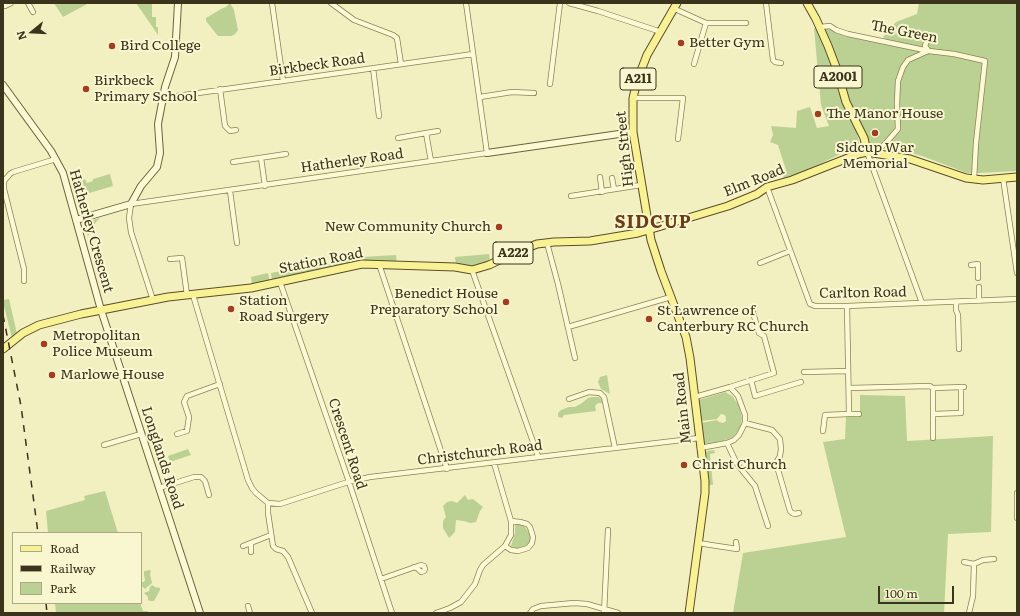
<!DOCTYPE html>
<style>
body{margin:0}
#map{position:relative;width:1020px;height:616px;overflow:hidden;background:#f2efc0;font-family:Literata,serif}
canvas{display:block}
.frame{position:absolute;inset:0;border:4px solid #3b331c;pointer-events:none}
.legend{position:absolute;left:12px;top:532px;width:130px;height:72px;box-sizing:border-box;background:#f9f7d0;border:1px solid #ada988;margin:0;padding:5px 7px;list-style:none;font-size:12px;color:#3b331c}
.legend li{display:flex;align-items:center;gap:8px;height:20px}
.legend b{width:20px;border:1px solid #ada988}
.north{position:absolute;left:12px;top:12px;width:40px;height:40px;-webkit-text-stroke:3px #f9f7d0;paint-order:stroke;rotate:252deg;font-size:11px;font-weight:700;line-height:16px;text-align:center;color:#3b331c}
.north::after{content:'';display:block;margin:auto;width:14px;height:18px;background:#3b331c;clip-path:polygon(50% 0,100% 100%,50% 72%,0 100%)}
.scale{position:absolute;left:878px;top:586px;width:76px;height:18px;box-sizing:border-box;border:2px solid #3b331c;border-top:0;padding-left:5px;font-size:12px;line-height:14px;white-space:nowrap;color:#3b331c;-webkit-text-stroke:3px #f9f7d0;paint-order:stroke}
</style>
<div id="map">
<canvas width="1020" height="616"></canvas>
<div class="frame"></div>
<ul class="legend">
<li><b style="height:5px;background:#f9f294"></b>Road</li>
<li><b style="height:5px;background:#3b331c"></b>Railway</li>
<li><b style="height:11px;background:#bbd193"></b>Park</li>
</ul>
<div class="north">N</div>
<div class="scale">100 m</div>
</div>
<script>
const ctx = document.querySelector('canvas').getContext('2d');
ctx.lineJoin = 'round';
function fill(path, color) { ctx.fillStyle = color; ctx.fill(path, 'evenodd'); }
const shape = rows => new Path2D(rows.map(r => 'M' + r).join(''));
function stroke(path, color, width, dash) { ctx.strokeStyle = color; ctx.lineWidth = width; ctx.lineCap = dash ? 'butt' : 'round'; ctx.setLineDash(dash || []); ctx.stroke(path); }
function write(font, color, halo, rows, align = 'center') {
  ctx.font = font + ' Literata,serif'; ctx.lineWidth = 4; ctx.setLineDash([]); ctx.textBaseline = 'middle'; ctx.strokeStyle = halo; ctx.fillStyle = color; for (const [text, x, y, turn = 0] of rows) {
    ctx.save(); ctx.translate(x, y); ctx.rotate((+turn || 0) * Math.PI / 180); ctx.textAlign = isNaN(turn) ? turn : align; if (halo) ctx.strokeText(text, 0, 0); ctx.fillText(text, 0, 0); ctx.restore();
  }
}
fill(shape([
 [54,3,89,3,63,17],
 [136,3,152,3,152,17,156,17,156,27,158,27,158,35],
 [230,3,234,10,238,30,235,34,232,36,218,36,206,21,206,18,221,9,226,7],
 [919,3,1017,3,1017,171,979,173,967,173,922,156,883,145,867,152,841,90,838,91,845,109,857,133,860,147,842,153,784,182,783,178,786,170,778,145,770,142,773,135,771,126,796,128,797,111,810,107,817,128,829,126,821,105,814,28,820,29,820,27,851,35,888,41,883,37,896,22,917,14],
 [110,174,113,186,86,194,82,180,85,179,87,183,93,181,93,179],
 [100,218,95,223,88,236,83,223],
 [489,254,490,261,469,266,456,265,455,257],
 [396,255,397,263,363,261,362,257],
 [360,258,360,261,334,267,333,262],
 [331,262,331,268,272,281,271,273],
 [268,273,270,282,252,285,251,277],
 [9,299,17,334,12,338,3,302,3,300],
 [607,375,610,394,601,389,598,382,600,377],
 [725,392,732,396,739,405,742,418,741,426,739,430,733,437,723,441,704,444,701,423,717,420,719,422,723,423,726,421,726,418,725,415,721,414,717,419,701,421,699,400],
 [860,395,905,396,907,441,993,436,991,532,948,534,944,613,733,613,743,553,846,537,823,442,845,439,846,417,860,416],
 [592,397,599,397,603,401,602,403,598,403,595,406,596,411,564,415,562,418,558,417,558,413,561,410,569,407,575,407,582,403,588,398],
 [188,449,191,455,170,462,168,456],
 [714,450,715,453,710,454,713,485,709,485,706,453,707,451],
 [105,491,118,533,48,533,46,511,85,500,84,496],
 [465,495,468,500,473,499,483,507,480,511,476,522,470,523,464,521,456,520,455,532,449,538,443,528,443,521,446,517,443,506,447,502,452,501,457,503],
 [515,524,523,525,531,534,531,541,529,544,519,549,511,546,515,533],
 [149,570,151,571,150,574,152,583,145,589,141,585,141,582,144,582,145,580,144,575,144,571],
 [152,585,155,587,160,588,160,590,154,601,150,601,148,600,148,597,144,593,149,591,150,587],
 [55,603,140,603,143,611,147,611,150,613,56,613]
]), '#bbd193');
const street = shape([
 [28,3,33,12],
 [272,3,283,81],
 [331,3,354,20,393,35,397,38,401,64],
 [569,3,598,11,661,32],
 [766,3,773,60,775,62,781,63],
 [3,5,5,6,11,3],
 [675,9,706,23,746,23],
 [820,27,830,26,836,30,848,34,929,51,954,54,985,61,976,143,974,179],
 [928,50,925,46,928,37],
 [694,64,706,23],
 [373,68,379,116],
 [550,84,560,3],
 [220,89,225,126,230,131,236,130],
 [480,97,512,92,534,93],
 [163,98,473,54],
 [633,98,683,98,678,139],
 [426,133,438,131],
 [398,138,426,133,431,161],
 [871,151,878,149,885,144,898,129,897,103,898,81,903,67,908,60,928,51],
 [867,152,922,303],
 [261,158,265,186],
 [233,162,286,154],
 [600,177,602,192],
 [612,178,614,189],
 [1003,178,1017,273],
 [767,187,810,304,815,306,847,306,1017,299],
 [230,191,237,243],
 [571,196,641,185],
 [547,243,558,284,575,358],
 [170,259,182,258,187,295],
 [760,263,790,251],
 [379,264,447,469],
 [971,265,978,264,978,278],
 [472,270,538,456],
 [24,281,24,269,4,189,4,181,10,174,13,172,56,159],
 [280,282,348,479,392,613],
 [979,287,979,301],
 [193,295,248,480,252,488,256,493,268,503,280,504,348,482,370,477,699,438],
 [153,300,131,232,129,218,131,204,487,153,466,3],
 [956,302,956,310,958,315,959,349],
 [847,306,849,414,859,414],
 [568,327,671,297],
 [804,372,848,371],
 [751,380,755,396,801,382],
 [730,387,774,373,764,336,759,333,752,309],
 [849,388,930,386,933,388,964,387],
 [933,388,933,414],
 [695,397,730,387,738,396,745,415,745,423,739,435,734,440,727,443,700,448],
 [569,399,589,392,600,393,604,397,615,448],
 [745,423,772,430,780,439,781,449,780,456,776,463,790,511,792,513,795,514,799,513],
 [823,431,825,415,849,414],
 [177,434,187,431,189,417,184,402,187,396,220,384],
 [933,438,933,414,961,413,961,387],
 [727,443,737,464,755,486,768,526],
 [104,445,141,434],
 [159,488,194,477,201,477,205,481,209,495],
 [1017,493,1017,518],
 [268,503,268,513,273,546,276,549,283,551,288,557,312,613],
 [698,543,737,549,736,542],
 [251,544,251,552],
 [243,546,271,535],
 [505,546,511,550,518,551,528,548,532,543,533,537,530,527,527,524,520,522,511,521],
 [964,562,974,564],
 [381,579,418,566,421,565,424,566,425,569,424,571,421,572,417,568,414,567],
 [248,606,250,613],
 [436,613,450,608,461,602,475,584,480,570,483,565,505,546,511,535,511,521,494,463],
 [530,613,533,609,541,606,574,603,587,604,618,613],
 [604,613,608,530],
 [969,613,973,596,974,564,983,560,994,559]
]);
const secondary = shape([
 [3,85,51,151,63,173,101,310,200,613],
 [487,153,633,132],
 [76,220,131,204,141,186,157,167,160,153,158,124,165,87,175,57,178,3]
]);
const primary = shape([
 [677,3,647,55,637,81,633,98,633,132,651,240,661,271,686,337,690,358,705,481,705,493,689,613],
 [807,3,816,19,828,46,836,67,846,102,864,138,867,152],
 [3,349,23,333,39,325,81,314,168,297,251,288,362,264,455,267,472,270,489,265,512,254,537,244,554,242,590,241,638,233,728,206,757,194,767,187,792,180,858,154,867,152,910,159,966,178,983,180,1017,177]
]);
stroke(street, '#8d8156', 6);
stroke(secondary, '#6f6139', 8);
stroke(primary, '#5a4c2b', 9);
stroke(street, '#fcfad4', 4.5);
stroke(secondary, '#fcfad4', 6);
stroke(primary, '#f9f294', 7);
stroke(shape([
 [3,315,21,406,38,533],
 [46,603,47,613]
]), '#3b331c', 1.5, [7, 7]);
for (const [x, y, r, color] of [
 [681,43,4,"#a23e20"],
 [112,46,4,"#a23e20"],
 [86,89,4,"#a23e20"],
 [818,114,4,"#a23e20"],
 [875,133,4,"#a23e20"],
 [499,227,4,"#a23e20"],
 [506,302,4,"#a23e20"],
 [231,309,4,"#a23e20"],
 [649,319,4,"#a23e20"],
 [44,344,4,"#a23e20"],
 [52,375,4,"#a23e20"],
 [684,465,4,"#a23e20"]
]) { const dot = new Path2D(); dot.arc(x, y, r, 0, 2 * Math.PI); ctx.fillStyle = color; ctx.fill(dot); stroke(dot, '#f9f7d0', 1.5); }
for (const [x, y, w] of [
 [838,77,48],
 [638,79,36],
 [513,253,40]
]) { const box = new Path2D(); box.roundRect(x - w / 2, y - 11, w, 22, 3); ctx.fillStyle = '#f9f7d0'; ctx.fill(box); stroke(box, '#3b331c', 1); }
write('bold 13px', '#3b331c', null, [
 ["A2001",838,77],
 ["A211",638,79],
 ["A222",513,253]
]);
write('14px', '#3b331c', '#f9f7d0', [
 ["The Green",904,32,11],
 ["Birkbeck Road",317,65,-8],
 ["High Street",625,149,-96],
 ["Hatherley Road",352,161,-8],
 ["Elm Road",754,181,-22],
 ["Hatherley Crescent",91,231,74],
 ["Station Road",321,261,-11],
 ["Carlton Road",863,293,-1],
 ["Main Road",683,408,-96],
 ["Crescent Road",347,444,72],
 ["Christchurch Road",480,453,-7],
 ["Longlands Road",162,458,72]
]);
write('14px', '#3b331c', '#f9f7d0', [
 ["Better Gym",689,43],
 ["Bird College",120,46],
 ["Birkbeck",94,81],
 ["Primary School",94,97],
 ["The Manor House",826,114],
 ["Sidcup War",875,148,"center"],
 ["Memorial",875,164,"center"],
 ["New Community Church",491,227,"right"],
 ["Benedict House",498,294,"right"],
 ["Preparatory School",498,310,"right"],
 ["Station",239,301],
 ["Road Surgery",239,317],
 ["St Lawrence of",657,311],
 ["Canterbury RC Church",657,327],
 ["Metropolitan",52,336],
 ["Police Museum",52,352],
 ["Marlowe House",60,375],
 ["Christ Church",692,465]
], 'left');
ctx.letterSpacing = '1px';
write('bold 18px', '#6c3d17', '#f9f7d0', [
 ["SIDCUP",653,223]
]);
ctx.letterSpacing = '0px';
</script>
